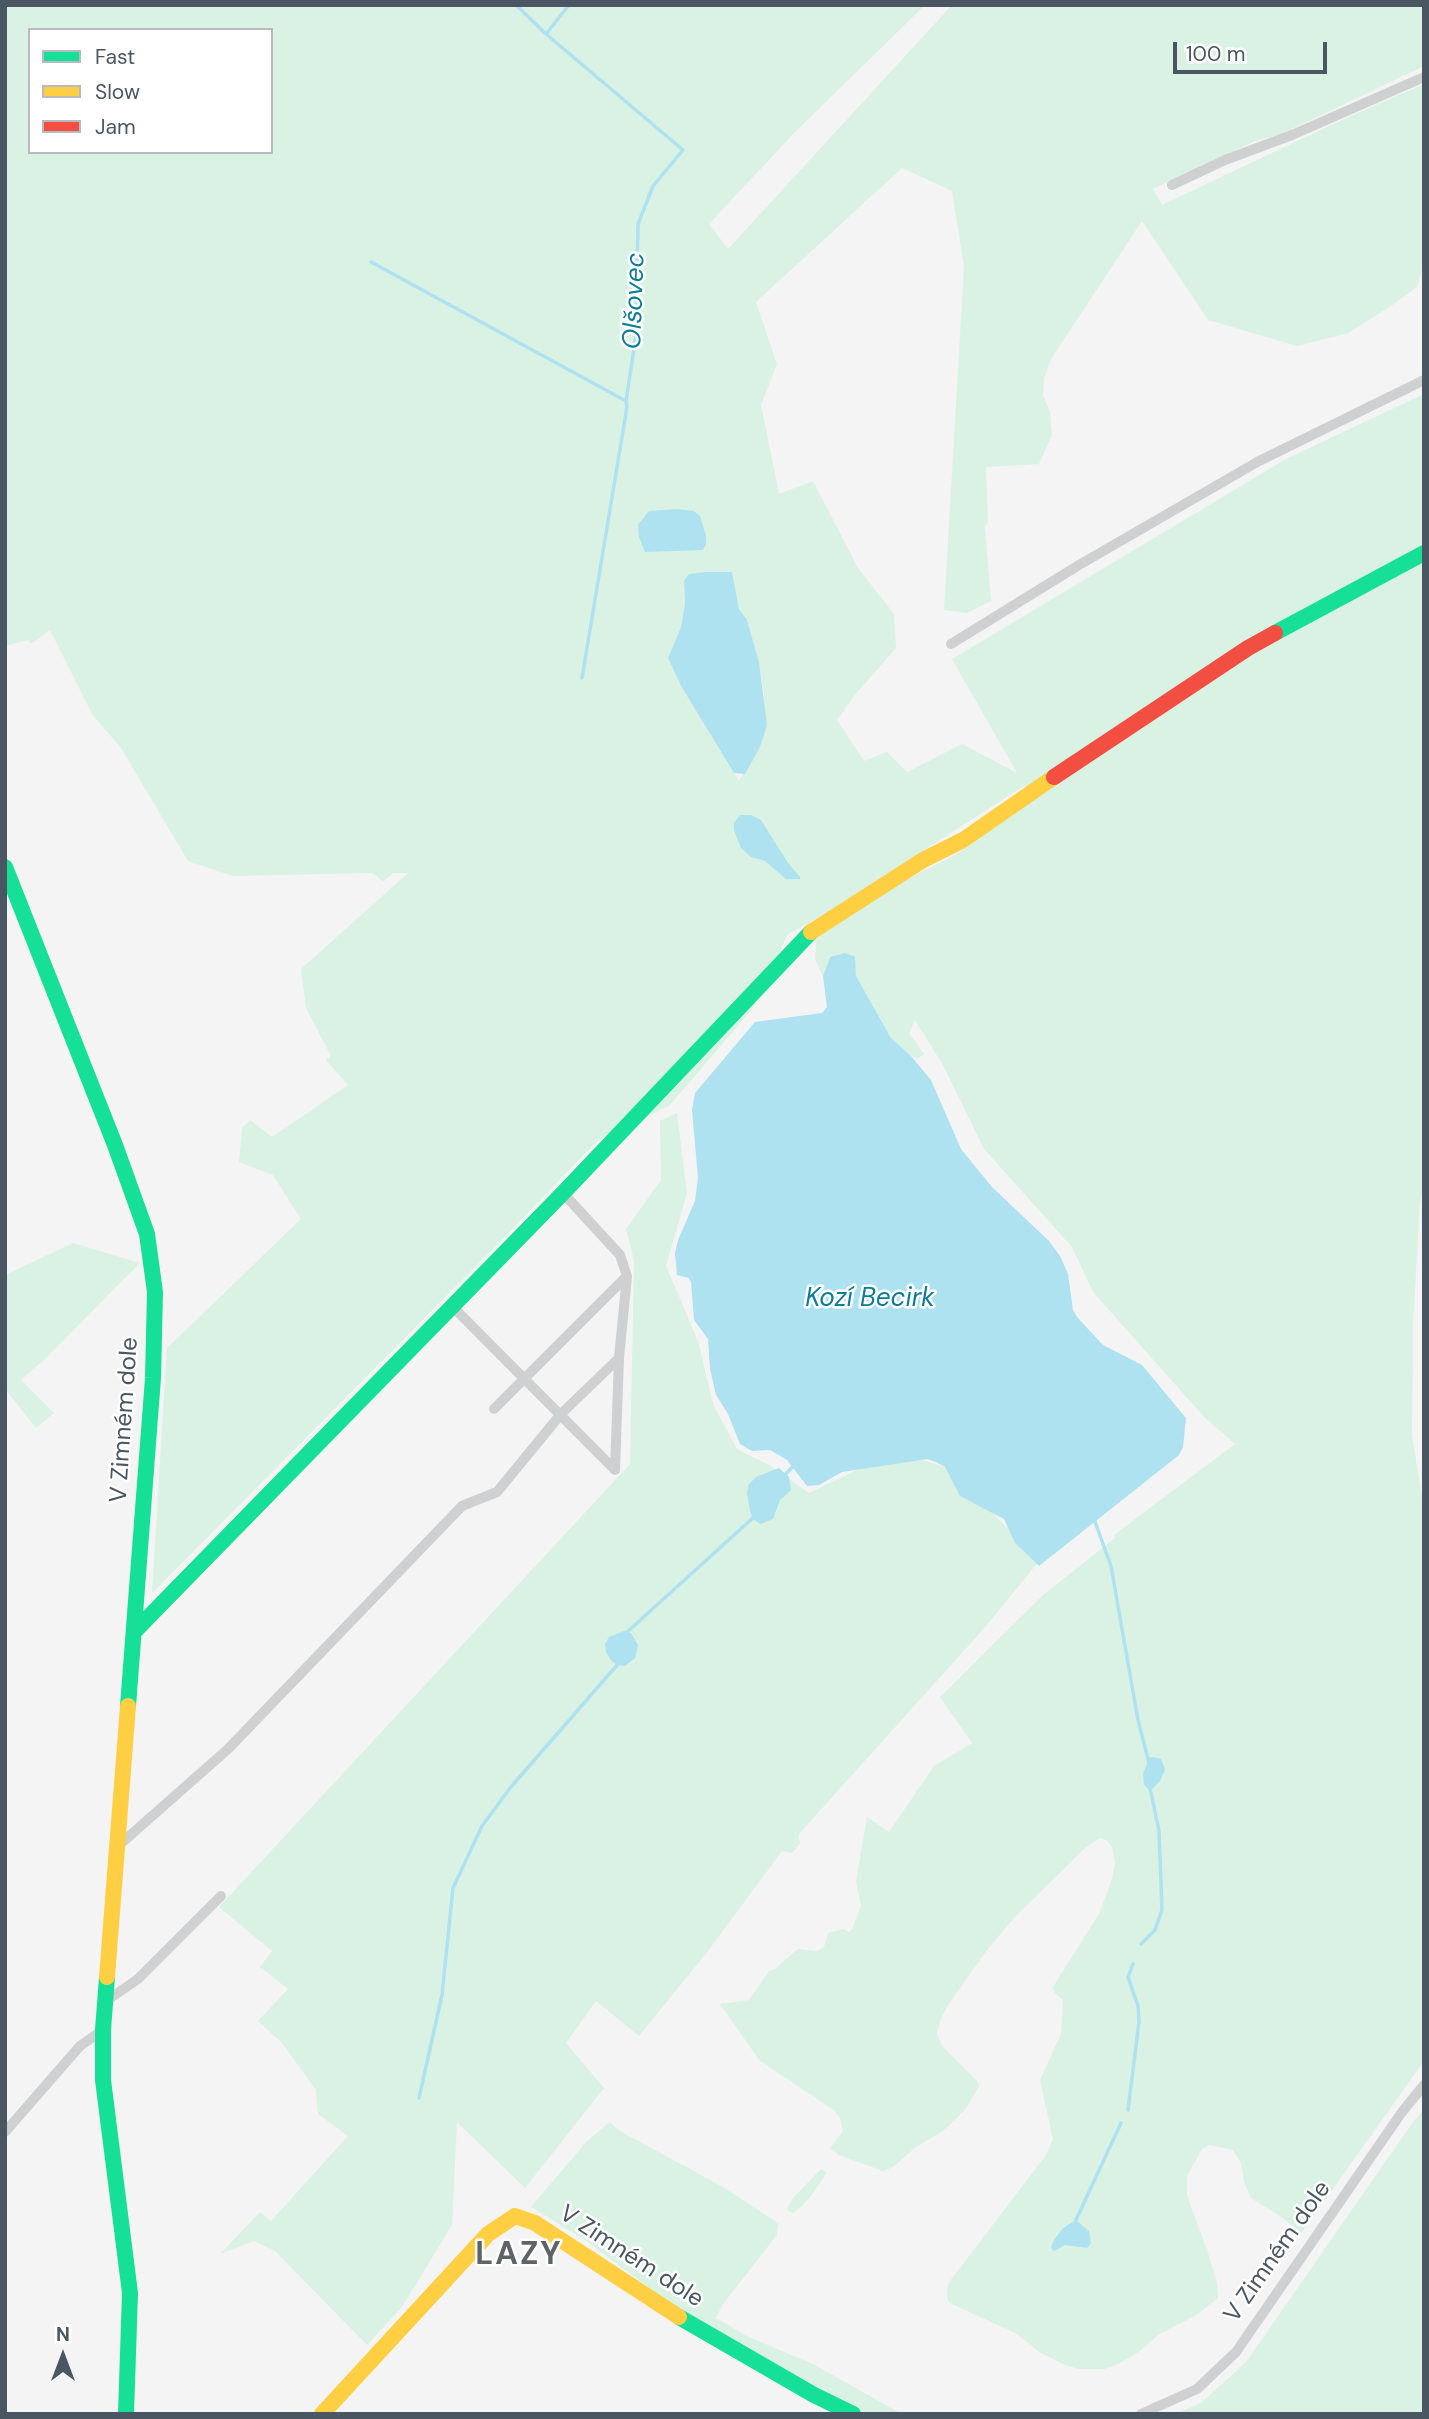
<!DOCTYPE html>
<meta charset="utf-8">
<style>
body{margin:0}
#map{position:relative;width:1429px;height:2419px;overflow:hidden;background:#f4f4f4;font-family:"DM Sans",sans-serif}
canvas{display:block}
.frame{position:absolute;inset:0;border:7px solid #4a5661;pointer-events:none}
.legend{position:absolute;left:28px;top:28px;width:245px;height:126px;box-sizing:border-box;background:#fff;border:2px solid #b7bbc0;margin:0;padding:9px 12px;list-style:none;font-size:21px;color:#4a5661}
.legend li{display:flex;align-items:center;gap:14px;height:35px}
.legend b{width:35px;border:2px solid #b7bbc0}
.north{position:absolute;left:28px;top:2321px;width:70px;height:70px;-webkit-text-stroke:5px #fff;paint-order:stroke;rotate:0deg;font-size:19px;font-weight:700;line-height:28px;text-align:center;color:#4a5661}
.north::after{content:'';display:block;margin:auto;width:24px;height:32px;background:#4a5661;clip-path:polygon(50% 0,100% 100%,50% 72%,0 100%)}
.scale{position:absolute;left:1173px;top:42px;width:154px;height:32px;box-sizing:border-box;border:4px solid #4a5661;border-top:0;padding-left:9px;font-size:21px;line-height:24px;white-space:nowrap;color:#4a5661;-webkit-text-stroke:5px #fff;paint-order:stroke}
</style>
<div id="map">
<canvas width="1429" height="2419"></canvas>
<div class="frame"></div>
<ul class="legend">
<li><b style="height:9px;background:#16e098"></b>Fast</li>
<li><b style="height:9px;background:#ffcf43"></b>Slow</li>
<li><b style="height:9px;background:#f24e42"></b>Jam</li>
</ul>
<div class="north">N</div>
<div class="scale">100 m</div>
</div>
<script>
const ctx = document.querySelector('canvas').getContext('2d');
ctx.lineJoin = 'round';
function fill(path, color) { ctx.fillStyle = color; ctx.fill(path, 'evenodd'); }
const shape = rows => new Path2D(rows.map(r => 'M' + r).join(''));
function stroke(path, color, width, dash) { ctx.strokeStyle = color; ctx.lineWidth = width; ctx.lineCap = dash ? 'butt' : 'round'; ctx.setLineDash(dash || []); ctx.stroke(path); }
function write(font, color, halo, rows, align = 'center') {
  ctx.font = font + ' "DM Sans",sans-serif'; ctx.lineWidth = 5; ctx.setLineDash([]); ctx.textBaseline = 'middle'; ctx.strokeStyle = halo; ctx.fillStyle = color; for (const [text, x, y, turn = 0] of rows) {
    ctx.save(); ctx.translate(x, y); ctx.rotate((+turn || 0) * Math.PI / 180); ctx.textAlign = isNaN(turn) ? turn : align; if (halo) ctx.strokeText(text, 0, 0); ctx.fillText(text, 0, 0); ctx.restore();
  }
}
fill(shape([
 [5,5,925,5,795,132,709,224,728,249,952,5,1424,5,1424,66,1292,129,1292,131,1255,141,1153,189,1162,205,1331,125,1424,84,1424,263,1417,287,1391,306,1348,333,1297,346,1208,320,1142,221,1051,359,1044,379,1043,395,1050,412,1052,435,1039,464,986,467,988,523,985,526,991,601,967,613,944,610,964,267,952,191,902,168,756,302,777,364,761,405,779,494,813,481,858,568,894,614,896,648,854,696,837,720,864,761,887,752,907,772,962,744,1017,773,952,659,1286,459,1424,394,1424,1186,1420,1202,1413,1326,1412,1434,1424,1510,1424,2061,1300,2235,1286,2220,1251,2198,1244,2182,1241,2163,1233,2150,1209,2145,1202,2149,1187,2176,1187,2195,1208,2253,1217,2283,1218,2298,1198,2314,1158,2335,1139,2352,1118,2364,1104,2369,1078,2369,1063,2364,1039,2352,1017,2334,950,2303,947,2298,947,2288,950,2281,1046,2155,1053,2139,1040,2080,1061,2034,1063,2000,1055,1993,1053,1987,1099,1914,1112,1879,1115,1863,1112,1847,1107,1841,1100,1838,1085,1848,1013,1919,987,1950,948,2005,941,2018,937,2034,940,2042,944,2048,978,2082,979,2087,964,2111,943,2131,916,2147,893,2167,883,2171,839,2155,830,2148,843,2131,840,2118,835,2111,760,2061,720,2004,749,2000,769,1971,775,1969,794,1952,798,1949,817,1951,824,1947,828,1933,844,1929,849,1932,852,1929,861,1906,856,1882,867,1817,889,1832,934,1766,972,1743,940,1697,1043,1595,1115,1538,1114,1535,1235,1444,1205,1418,1093,1292,1072,1247,984,1149,943,1065,915,1020,909,1033,924,1054,917,1059,897,1046,891,1038,856,976,854,957,830,957,823,976,815,959,817,933,874,896,959,853,1030,795,1024,786,818,918,788,934,753,1008,669,1106,598,1140,503,1239,152,1593,167,1348,301,1219,273,1175,239,1162,242,1128,250,1120,272,1137,348,1085,326,1060,331,1056,306,1008,301,969,408,873,393,873,383,882,373,873,233,876,188,861,121,748,92,714,50,630,31,644,28,640,5,646],
 [30,30,271,30,271,152,30,152],
 [732,572,739,609,747,620,759,662,764,695,763,737,760,747,739,781,681,686,668,658,681,627,685,604,684,581],
 [677,1113,687,1193,666,1266,698,1341,713,1404,737,1449,769,1465,809,1493,876,1461,919,1459,950,1469,1039,1561,987,1625,798,1835,800,1843,792,1853,782,1851,708,1951,639,2036,596,2001,566,2043,604,2088,525,2188,457,2122,452,2225,402,2307,367,2345,275,2251,254,2241,220,2254,260,2212,271,2221,348,2136,318,2114,316,2090,282,2043,258,2021,288,1989,260,1967,272,1951,219,1907,630,1464,634,1261,626,1229,661,1180,660,1121],
 [73,1243,140,1263,46,1358,21,1380,54,1413,36,1428,5,1389,5,1275],
 [1424,2110,1424,2414,1175,2414,1201,2403,1246,2362,1413,2122],
 [610,2122,620,2131,723,2187,778,2223,777,2235,723,2304,716,2318,749,2337,813,2364,902,2414,861,2414,782,2372,688,2317,585,2240,531,2207,587,2141],
 [821,2169,825,2171,826,2174,812,2195,800,2208,793,2213,790,2212,787,2209,793,2198]
]), '#d9f2e3');
fill(shape([
 [677,509,694,511,700,516,706,536,706,544,703,550,645,552,639,537,638,525,649,511],
 [707,572,732,572,739,609,747,620,759,662,767,725,760,747,745,774,734,773,681,686,668,658,681,627,685,604,684,581,689,574],
 [740,815,751,815,761,820,788,863,800,877,800,879,786,879,765,861,751,857,741,848,734,830,734,823],
 [845,953,855,957,856,976,891,1038,911,1056,931,1080,961,1149,992,1187,1049,1241,1060,1256,1068,1274,1073,1310,1077,1317,1103,1345,1142,1365,1186,1418,1183,1447,1179,1455,1039,1566,1015,1543,1004,1519,960,1496,945,1467,936,1462,927,1459,842,1472,819,1485,807,1486,787,1460,770,1450,752,1451,740,1444,728,1414,716,1395,710,1369,708,1339,694,1320,691,1282,689,1278,677,1275,675,1253,678,1240,695,1201,698,1178,692,1110,695,1093,755,1022,822,1013,827,1007,823,976,830,957],
 [779,1468,789,1477,791,1490,780,1500,773,1519,760,1524,753,1519,750,1511,747,1493,749,1484,756,1477],
 [624,1631,631,1633,638,1645,635,1658,625,1666,617,1665,611,1660,606,1652,605,1644,609,1637],
 [1153,1757,1161,1759,1165,1770,1160,1781,1150,1791,1144,1785,1143,1774,1149,1758],
 [1076,2220,1089,2231,1091,2243,1087,2248,1065,2245,1054,2251,1051,2248,1054,2240,1063,2228]
]), '#aee2f0');
stroke(shape([
 [516,5,545,33],
 [569,5,546,34,683,150,653,186,638,224,636,336,626,401,627,407,582,678],
 [371,262,626,401],
 [784,1476,796,1463],
 [1094,1519,1111,1566,1138,1720,1149,1763],
 [626,1633,755,1516],
 [1141,1944,1155,1930,1162,1910,1159,1831,1150,1788],
 [419,2098,442,1995,453,1888,482,1826,510,1788,618,1664],
 [1128,2110,1139,2022,1138,2006,1128,1977,1133,1964],
 [1076,2220,1121,2123]
]), '#aee2f0', 3.5);
stroke(shape([
 [1172,185,1225,160,1292,135,1424,77],
 [951,644,1079,565,1259,461,1424,380],
 [452,1306,615,1470,619,1358],
 [494,1409,627,1276],
 [117,1847,228,1749,462,1506,497,1492,561,1414,619,1358,627,1276,620,1255,563,1193],
 [106,2001,138,1979,221,1896],
 [5,2132,80,2046,103,2030],
 [1141,2414,1197,2389,1236,2352,1402,2112,1424,2085]
]), '#ced0d2', 10);
stroke(shape([
 [1275,633,1424,553],
 [5,867,115,1145,147,1234,155,1292,153,1378,128,1706],
 [134,1632,563,1193,811,932],
 [107,1977,103,2030,103,2080,130,2293,126,2414],
 [679,2317,814,2395,853,2414]
]), '#16e098', 16);
stroke(shape([
 [811,932,923,860,963,840,1054,777],
 [107,1977,128,1706],
 [322,2414,488,2234,515,2216,535,2223,679,2317]
]), '#ffcf43', 16);
stroke(shape([
 [1054,777,1248,648,1275,633]
]), '#f24e42', 16);
write('24px', '#4a5661', '#fff', [
 ["V Zimném dole",125,1420,-86],
 ["V Zimném dole",1278,2252,-55],
 ["V Zimném dole",631,2257,33]
]);
write('italic 26px', '#0c7c9b', '#fff', [
 ["Olšovec",635,301,-88],
 ["Kozí Becirk",870,1299]
]);
ctx.letterSpacing = '2px';
write('bold 32px', '#5f6368', '#fff', [
 ["LAZY",519,2256]
]);
ctx.letterSpacing = '0px';
</script>
